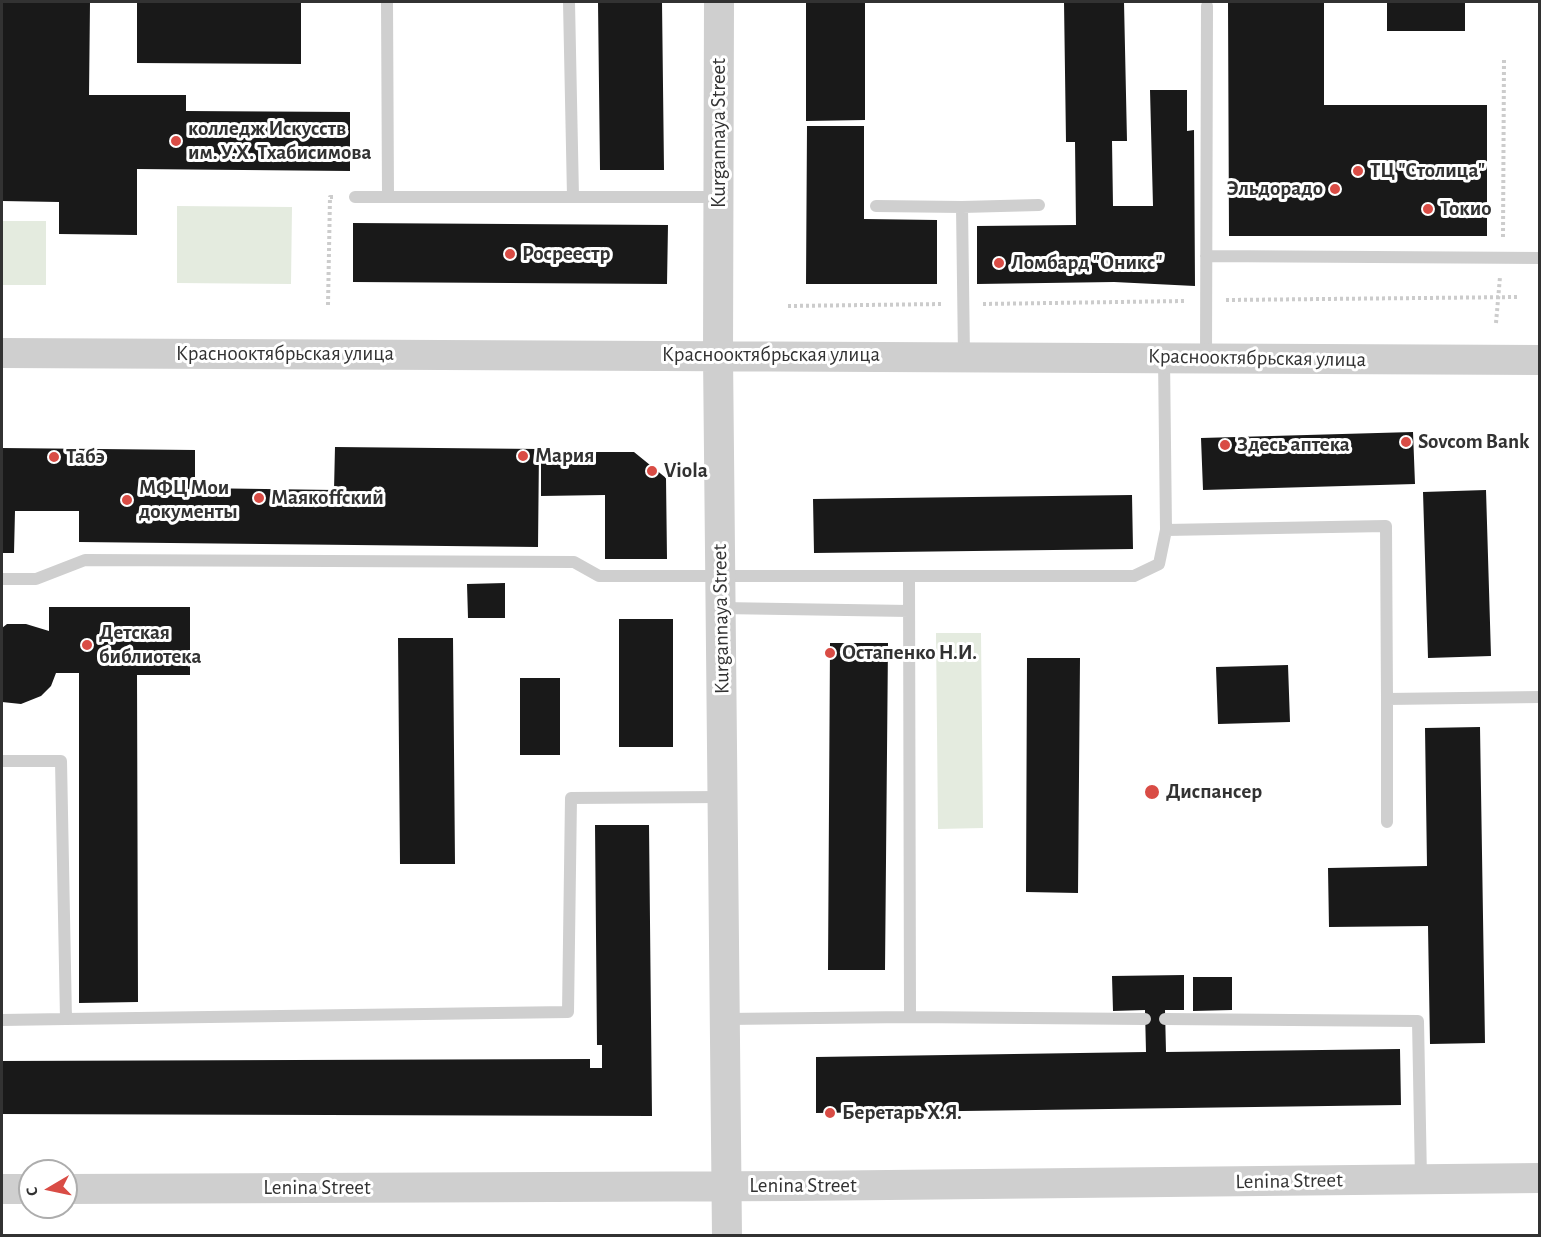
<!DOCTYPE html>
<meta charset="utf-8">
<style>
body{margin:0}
#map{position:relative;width:1541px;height:1237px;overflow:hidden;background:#fff;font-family:"Alegreya Sans",sans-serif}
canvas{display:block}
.frame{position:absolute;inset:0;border:3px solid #323232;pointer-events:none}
.north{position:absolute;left:18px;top:1159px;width:60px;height:60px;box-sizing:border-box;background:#fff;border:2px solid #adadad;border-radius:50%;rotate:261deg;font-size:16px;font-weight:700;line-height:24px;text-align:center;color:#323232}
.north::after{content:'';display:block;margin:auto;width:21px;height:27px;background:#d94c45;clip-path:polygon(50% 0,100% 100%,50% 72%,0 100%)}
</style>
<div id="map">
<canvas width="1541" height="1237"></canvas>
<div class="frame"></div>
<div class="north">С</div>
</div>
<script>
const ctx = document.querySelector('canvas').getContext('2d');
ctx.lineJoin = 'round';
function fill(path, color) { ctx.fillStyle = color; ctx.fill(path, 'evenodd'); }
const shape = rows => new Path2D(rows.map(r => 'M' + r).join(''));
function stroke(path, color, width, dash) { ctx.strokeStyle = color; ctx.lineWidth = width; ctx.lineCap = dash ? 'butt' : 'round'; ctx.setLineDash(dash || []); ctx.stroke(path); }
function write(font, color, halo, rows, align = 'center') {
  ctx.font = font + ' "Alegreya Sans",sans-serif'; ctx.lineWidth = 6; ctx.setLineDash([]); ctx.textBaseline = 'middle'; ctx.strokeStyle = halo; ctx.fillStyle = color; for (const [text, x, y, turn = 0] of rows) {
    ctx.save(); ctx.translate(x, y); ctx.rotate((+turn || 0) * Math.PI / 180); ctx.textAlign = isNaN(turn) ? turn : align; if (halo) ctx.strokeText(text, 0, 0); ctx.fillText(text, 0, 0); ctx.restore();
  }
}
fill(shape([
 [177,206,292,207,291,284,177,283],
 [2,221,46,221,46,285,2,285],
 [936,633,981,633,983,828,938,829]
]), '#e4ebdf');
fill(shape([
 [2,2,90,2,89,95,186,95,186,111,350,112,350,171,137,169,137,235,59,234,59,202,2,201],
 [137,2,301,2,301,64,137,63],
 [598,2,662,2,664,170,600,170],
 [806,2,865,2,865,120,806,121],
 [1064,2,1124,2,1127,141,1112,141,1113,206,1153,206,1150,90,1187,90,1187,131,1194,130,1195,286,1114,282,977,284,977,226,1076,225,1075,142,1066,142],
 [1228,2,1324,2,1324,105,1487,105,1487,236,1229,236],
 [1387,2,1465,2,1465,31,1387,31],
 [807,126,864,126,864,219,937,220,937,284,806,284],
 [353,223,668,225,667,284,353,282],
 [1413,432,1415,484,1203,490,1201,438],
 [335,447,539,449,538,547,79,542,79,511,15,511,14,553,2,553,2,448,195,450,195,488,334,490],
 [541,452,634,452,666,478,667,559,605,559,605,495,541,496],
 [1486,490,1491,656,1428,658,1423,492],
 [1132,495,1133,549,814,553,813,499],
 [505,583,505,618,468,618,467,584],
 [49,607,190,607,190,675,137,675,138,1002,79,1003,79,673,56,673,51,686,41,696,21,704,2,702,2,628,7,624,26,624,49,631],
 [619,619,673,619,673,747,619,747],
 [398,638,453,638,455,864,400,864],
 [830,643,888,643,885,970,828,970],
 [1027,658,1080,658,1078,893,1026,892],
 [1288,665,1290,722,1218,724,1216,667],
 [520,678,560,678,560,755,520,755],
 [1480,727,1485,1043,1430,1044,1428,926,1329,927,1328,868,1427,866,1425,728],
 [595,825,649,825,652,1116,2,1114,2,1061,590,1059,590,1068,602,1068,602,1045,597,1045],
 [1184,975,1184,1010,1165,1010,1166,1052,1400,1049,1401,1105,816,1113,816,1057,1146,1052,1145,1010,1113,1011,1112,976],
 [1193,977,1232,977,1232,1010,1193,1011]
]), '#191919');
stroke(shape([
 [1503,237,1504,60],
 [1226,300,1519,297],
 [983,304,1185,301],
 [328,305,330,197,335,197],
 [788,306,942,304],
 [1496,323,1500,277]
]), '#ccc', 4, [3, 3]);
stroke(shape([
 [387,2,388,197],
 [569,2,573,197],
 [355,197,718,197],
 [876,206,962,207],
 [1206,256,1540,258],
 [964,356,962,207,1039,205],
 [1206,357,1207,6],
 [1164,358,1166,530,1386,526,1387,699,1540,697],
 [909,576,910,1017,1145,1019],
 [2,579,36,579,85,560,574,562,599,576,1134,576,1159,564,1166,530],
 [721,608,909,611],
 [2,761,61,761,66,1019,2,1020],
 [1387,822,1387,699],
 [66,1019,568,1012,571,798,721,797],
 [725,1019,910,1017],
 [1165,1019,1418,1021,1421,1179]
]), '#cfcfcf', 12);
stroke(shape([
 [719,2,718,355,727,1236],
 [2,353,1540,360],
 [2,1189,30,1189],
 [66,1189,795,1186,1540,1178]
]), '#cfcfcf', 30);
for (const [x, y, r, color] of [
 [176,141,6,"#d94c45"],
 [1358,171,6,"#d94c45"],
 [1335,189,6,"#d94c45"],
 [1428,209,6,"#d94c45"],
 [510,254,6,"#d94c45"],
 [999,263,6,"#d94c45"],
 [1406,442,6,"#d94c45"],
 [1225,445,6,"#d94c45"],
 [523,456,6,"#d94c45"],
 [54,457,6,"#d94c45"],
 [652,471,6,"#d94c45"],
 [259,498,6,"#d94c45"],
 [127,500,6,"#d94c45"],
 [87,645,6,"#d94c45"],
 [830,653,6,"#d94c45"],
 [1152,792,8,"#d94c45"],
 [830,1113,6,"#d94c45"]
]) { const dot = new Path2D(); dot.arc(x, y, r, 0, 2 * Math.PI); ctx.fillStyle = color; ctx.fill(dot); stroke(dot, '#fff', 2); }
write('bold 21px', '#323232', '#fff', [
 ["колледж Искусств",188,129],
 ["им. У.Х. Тхабисимова",188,153],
 ["ТЦ \"Столица\"",1370,171],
 ["Эльдорадо",1323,189,"right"],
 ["Токио",1440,209],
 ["Росреестр",522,254],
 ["Ломбард \"Оникс\"",1011,263],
 ["Sovcom Bank",1418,442],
 ["Здесь аптека",1237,445],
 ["Мария",535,456],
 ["Табэ",66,457],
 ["Viola",664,471],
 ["МФЦ Мои",139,488],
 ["документы",139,512],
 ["Маякоffский",271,498],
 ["Детская",99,633],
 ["библиотека",99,657],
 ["Остапенко Н.И.",842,653],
 ["Диспансер",1166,792],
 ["Беретарь Х.Я.",842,1113]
], 'left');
write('21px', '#323232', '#fff', [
 ["Kurgannaya Street",719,133,-90],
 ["Краснооктябрьская улица",285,354],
 ["Краснооктябрьская улица",771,355],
 ["Краснооктябрьская улица",1257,358,1],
 ["Kurgannaya Street",721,619,-91],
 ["Lenina Street",1289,1181,-1],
 ["Lenina Street",803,1186],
 ["Lenina Street",317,1188]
]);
</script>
